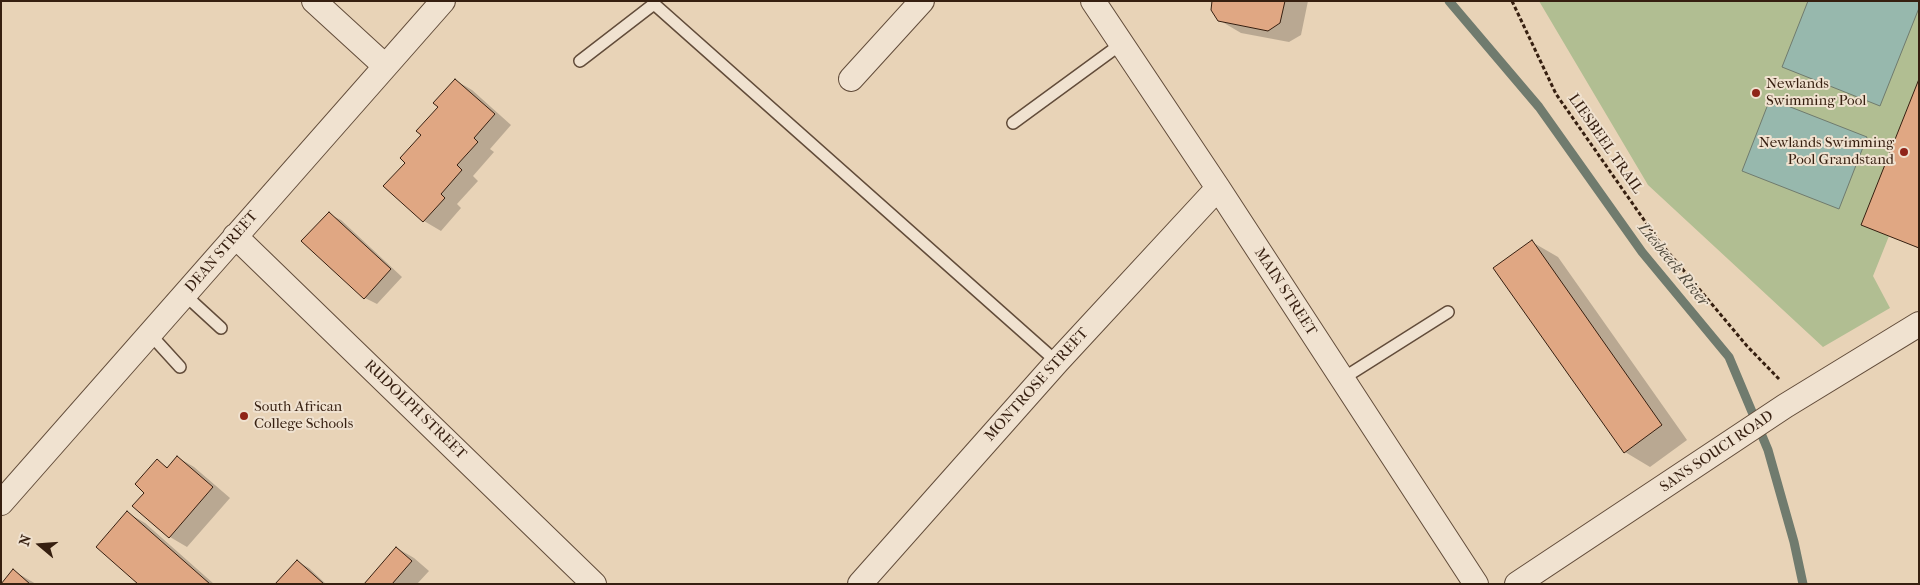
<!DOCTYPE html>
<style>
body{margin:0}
#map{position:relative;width:1920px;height:585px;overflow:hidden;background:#e8d3b7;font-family:"IM FELL French Canon",serif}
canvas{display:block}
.frame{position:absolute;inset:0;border:2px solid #361f10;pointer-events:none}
.north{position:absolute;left:15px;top:520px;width:50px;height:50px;-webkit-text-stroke:4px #f0e2d0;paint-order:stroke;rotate:288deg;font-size:14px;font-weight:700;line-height:20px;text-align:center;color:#361f10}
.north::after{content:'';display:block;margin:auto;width:18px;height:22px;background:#361f10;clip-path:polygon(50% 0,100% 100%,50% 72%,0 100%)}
</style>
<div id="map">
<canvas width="1920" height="585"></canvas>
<div class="frame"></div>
<div class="north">N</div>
</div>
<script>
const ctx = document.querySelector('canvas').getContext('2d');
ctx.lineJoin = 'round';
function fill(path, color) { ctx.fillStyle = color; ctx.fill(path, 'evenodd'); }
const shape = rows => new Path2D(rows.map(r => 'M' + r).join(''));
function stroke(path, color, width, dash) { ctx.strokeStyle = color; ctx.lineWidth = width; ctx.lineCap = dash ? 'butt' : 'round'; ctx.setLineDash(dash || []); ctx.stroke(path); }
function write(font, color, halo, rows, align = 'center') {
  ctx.font = font + ' "IM FELL French Canon",serif'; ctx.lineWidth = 4; ctx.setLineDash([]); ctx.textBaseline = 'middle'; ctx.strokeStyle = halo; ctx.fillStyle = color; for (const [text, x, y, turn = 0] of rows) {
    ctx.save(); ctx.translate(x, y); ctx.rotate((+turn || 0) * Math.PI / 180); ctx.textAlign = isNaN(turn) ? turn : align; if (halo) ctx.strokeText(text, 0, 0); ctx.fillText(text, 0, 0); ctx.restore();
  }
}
fill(shape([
 [1539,1,1919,1,1919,248,1889,236,1873,276,1890,308,1823,347,1648,185]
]), '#b1be92');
const water = shape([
 [1808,1,1919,1,1919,8,1880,106,1782,67,1808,1],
 [1770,99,1867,137,1839,209,1742,171,1770,99]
]);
fill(water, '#97b8ad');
stroke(water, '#707b6e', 1);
fill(shape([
 [1214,1,1308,1,1301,35,1289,42,1241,33,1219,20],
 [455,80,472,90,511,125,490,149,494,152,473,176,478,181,457,204,461,208,441,231,424,221,406,163],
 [329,214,341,220,402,277,377,304,365,298],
 [1532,242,1558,257,1687,440,1650,467,1625,452],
 [177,457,194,467,230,498,187,547,170,537,134,506,146,492,157,461,169,468],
 [128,513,145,523,214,584,140,584],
 [397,548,414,558,429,571,417,584,365,584],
 [297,561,309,568,326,584,277,584],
 [14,571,36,584,2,584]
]), '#0003');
stroke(shape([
 [1449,1,1539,107,1642,252,1729,357,1768,450,1794,542,1803,584]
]), '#707b6e', 9);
const building = shape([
 [1212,1,1285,1,1280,23,1268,31,1218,21,1211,10,1212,1],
 [455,79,495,114,474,138,478,142,457,165,462,170,441,194,445,198,423,222,383,186,405,163,400,158,421,135,416,131,438,107,433,103,455,79],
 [1919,79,1919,248,1861,225,1919,79],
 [329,212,391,269,364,299,301,241,329,212],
 [1532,240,1662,425,1624,453,1493,268,1532,240],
 [177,456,213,487,169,538,132,506,144,493,135,484,157,459,167,468,177,456],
 [127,511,210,584,138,584,96,547,127,511],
 [396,547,412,561,392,584,364,584,396,547],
 [297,560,324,584,275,584,297,560],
 [13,569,30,584,1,584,13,569]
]);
fill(building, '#e0a783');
stroke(building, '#361f10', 1);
const service = shape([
 [580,61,654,4,1057,362],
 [1013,123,1121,44],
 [185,295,221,328],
 [149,333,180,367],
 [1342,379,1448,312]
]);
const minor = shape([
 [314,1,385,66],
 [1093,1,1218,188,1476,584],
 [851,79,922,1],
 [235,236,594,584],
 [1,503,443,1],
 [860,584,1057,362,1218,188],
 [1517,584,1785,406,1919,324]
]);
stroke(service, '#624c3a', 14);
stroke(minor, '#624c3a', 26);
stroke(shape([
 [1512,1,1556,94,1658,240,1747,346,1779,379]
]), '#361f10', 3, [4, 2.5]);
stroke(service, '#f0e2d0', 11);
stroke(minor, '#f0e2d0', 24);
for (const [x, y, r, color] of [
 [1756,93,5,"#8f2418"],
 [1904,152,5,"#8f2418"],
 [244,416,5,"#8f2418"]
]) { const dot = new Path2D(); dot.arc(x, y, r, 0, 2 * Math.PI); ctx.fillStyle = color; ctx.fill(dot); stroke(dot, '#f0e2d0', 2); }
write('15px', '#361f10', '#f0e2d0', [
 ["Newlands",1766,84],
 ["Swimming Pool",1766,101],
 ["Newlands Swimming",1894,143,"right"],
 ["Pool Grandstand",1894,160,"right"],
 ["South African",254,407],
 ["College Schools",254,424]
], 'left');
write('15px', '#361f10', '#f0e2d0', [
 ["LIESBEEL TRAIL",1605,144,55],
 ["DEAN STREET",222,252,-49],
 ["MAIN STREET",1285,292,57],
 ["MONTROSE STREET",1037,385,-48],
 ["RUDOLPH STREET",415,410,44],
 ["SANS SOUCI ROAD",1717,452,-34]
]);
write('italic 16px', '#534d3f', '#f0e2d0', [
 ["Liesbeeck River",1673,265,51]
]);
</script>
